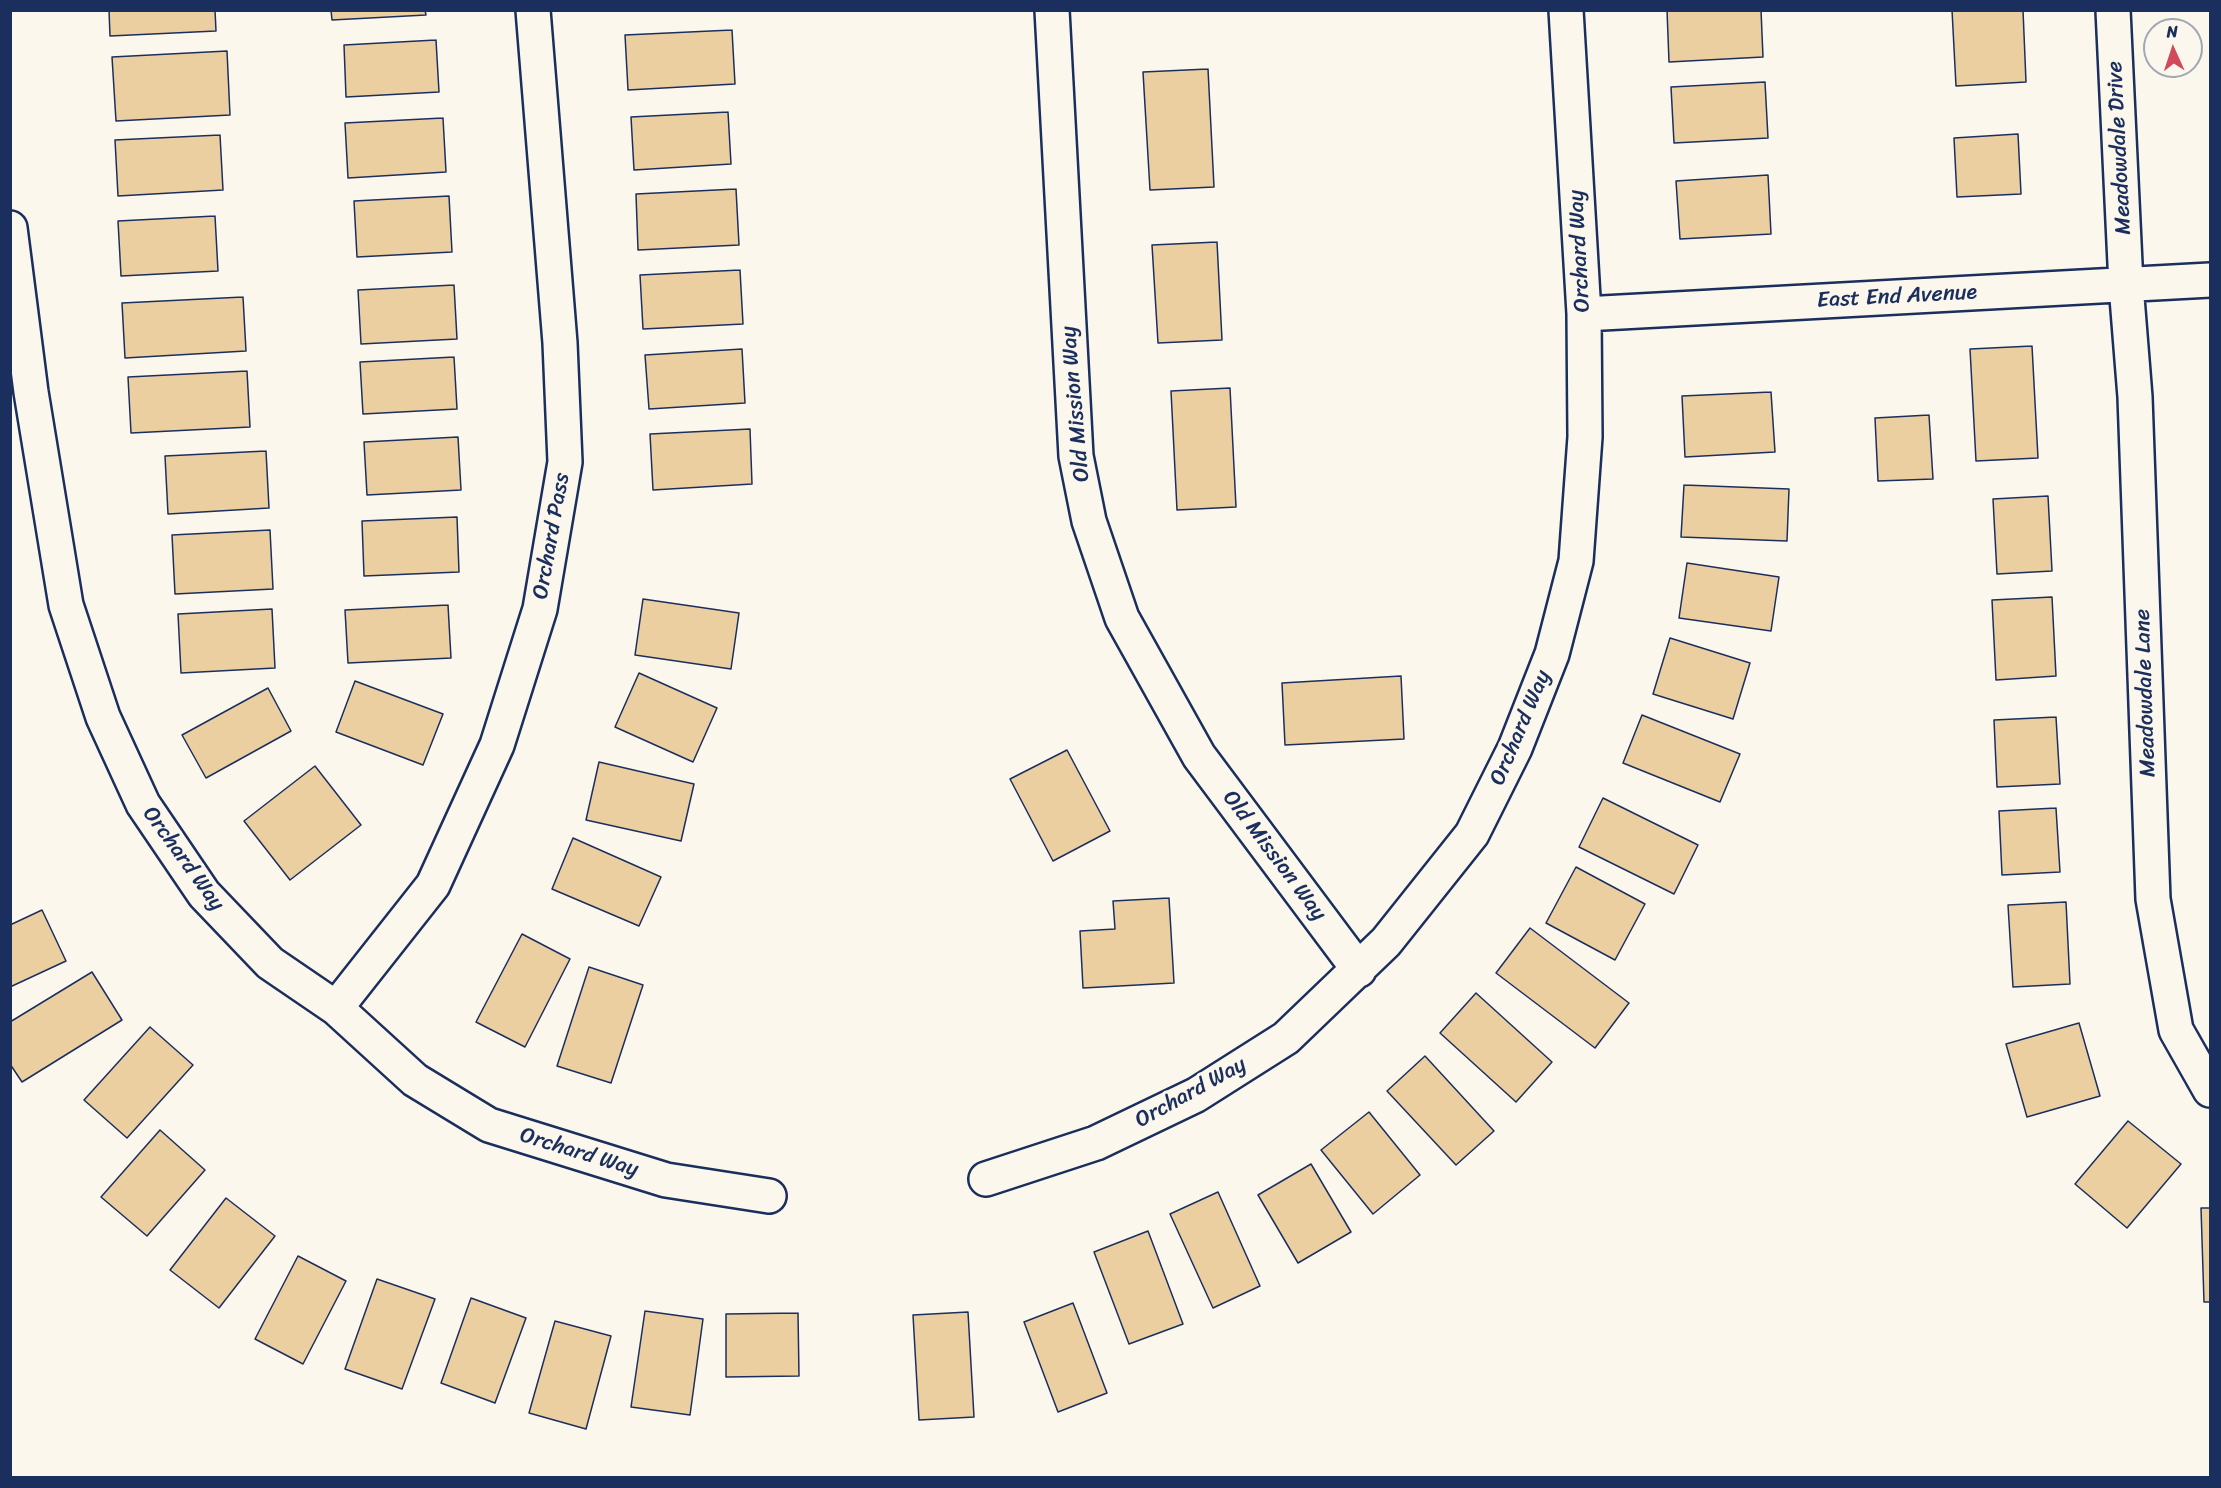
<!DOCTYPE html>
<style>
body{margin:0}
#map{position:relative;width:2221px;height:1488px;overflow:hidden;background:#fbf7ec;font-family:Sriracha,sans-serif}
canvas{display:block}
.frame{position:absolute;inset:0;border:12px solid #1b2f5e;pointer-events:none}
.north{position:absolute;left:2143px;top:18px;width:60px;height:60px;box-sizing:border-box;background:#fbf7ec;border:2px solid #a1a7b3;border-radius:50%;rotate:357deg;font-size:16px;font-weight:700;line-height:24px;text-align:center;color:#1b2f5e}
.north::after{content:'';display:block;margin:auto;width:21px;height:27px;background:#d1495b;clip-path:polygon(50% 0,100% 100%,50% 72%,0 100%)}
</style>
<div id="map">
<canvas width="2221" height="1488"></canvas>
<div class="frame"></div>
<div class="north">N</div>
</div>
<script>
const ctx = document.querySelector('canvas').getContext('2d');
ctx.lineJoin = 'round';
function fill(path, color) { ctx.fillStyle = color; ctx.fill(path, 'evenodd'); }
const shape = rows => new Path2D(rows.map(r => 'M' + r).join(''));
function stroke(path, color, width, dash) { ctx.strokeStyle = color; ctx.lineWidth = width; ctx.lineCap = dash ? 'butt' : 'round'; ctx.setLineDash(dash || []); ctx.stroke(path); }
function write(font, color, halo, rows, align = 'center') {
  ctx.font = font + ' Sriracha,sans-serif'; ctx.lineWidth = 6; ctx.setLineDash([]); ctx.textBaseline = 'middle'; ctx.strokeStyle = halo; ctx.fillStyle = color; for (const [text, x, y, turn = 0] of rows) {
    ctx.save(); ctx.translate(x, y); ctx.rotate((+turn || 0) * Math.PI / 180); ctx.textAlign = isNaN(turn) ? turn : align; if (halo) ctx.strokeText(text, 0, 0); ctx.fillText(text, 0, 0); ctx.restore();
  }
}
const building = shape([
 [109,10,215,10,216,31,110,36,109,10],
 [331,10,425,10,426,15,332,20,331,10],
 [1667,10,1761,10,1763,57,1669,62,1667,10],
 [1952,10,2023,10,2026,82,1956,86,1952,10],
 [732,30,735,84,628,90,625,35,732,30],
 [436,40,439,92,346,97,344,45,436,40],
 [227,51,230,115,116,121,112,57,227,51],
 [1208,69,1214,187,1150,190,1143,72,1208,69],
 [1765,82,1768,138,1674,143,1671,87,1765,82],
 [728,112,731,164,634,170,631,117,728,112],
 [443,118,446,172,348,178,345,123,443,118],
 [2018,134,2021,194,1957,197,1954,138,2018,134],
 [220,135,223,190,118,196,115,140,220,135],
 [1768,175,1771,234,1680,239,1676,181,1768,175],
 [736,189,739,245,638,250,636,194,736,189],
 [449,196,452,252,357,257,354,201,449,196],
 [215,216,218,271,121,276,118,221,215,216],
 [1217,242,1222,340,1158,343,1152,245,1217,242],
 [740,270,743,324,643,329,640,275,740,270],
 [454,285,457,339,361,344,358,290,454,285],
 [243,297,246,351,125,358,122,303,243,297],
 [2032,346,2038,458,1976,461,1970,349,2032,346],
 [742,349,745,403,649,409,645,355,742,349],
 [454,357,457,409,363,414,360,362,454,357],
 [247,371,250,427,131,433,128,377,247,371],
 [1230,388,1236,507,1177,510,1171,391,1230,388],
 [1771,392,1775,452,1685,457,1682,396,1771,392],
 [1929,415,1933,479,1878,481,1875,418,1929,415],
 [750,429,752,484,653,490,650,434,750,429],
 [458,437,461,490,367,495,364,442,458,437],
 [266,451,269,508,168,514,165,456,266,451],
 [1684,485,1789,489,1787,541,1681,537,1684,485],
 [2048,496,2052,571,1997,574,1993,499,2048,496],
 [457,517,459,572,364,576,362,521,457,517],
 [270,530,273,589,175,594,172,535,270,530],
 [1687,563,1779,577,1771,631,1679,618,1687,563],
 [2052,597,2056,676,1996,680,1992,600,2052,597],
 [643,599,739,613,731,669,635,655,643,599],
 [448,605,451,658,348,663,345,610,448,605],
 [272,609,275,668,181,673,178,614,272,609],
 [1670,638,1750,663,1733,719,1653,694,1670,638],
 [639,673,717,708,693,762,615,727,639,673],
 [1401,676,1404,739,1285,745,1282,683,1401,676],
 [355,681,443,714,423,765,336,732,355,681],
 [268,688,291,731,206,778,182,735,268,688],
 [1642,715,1740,754,1720,802,1623,763,1642,715],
 [2056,717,2060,784,1997,787,1994,720,2056,717],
 [1067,750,1110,831,1053,861,1010,779,1067,750],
 [599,762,694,784,681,841,586,820,599,762],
 [315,766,361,825,290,880,244,821,315,766],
 [1603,798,1698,845,1674,894,1579,847,1603,798],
 [2056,808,2060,872,2002,875,1999,811,2056,808],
 [573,838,661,877,639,926,552,889,573,838],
 [1576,867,1645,904,1615,960,1546,923,1576,867],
 [1169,898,1174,983,1083,988,1080,931,1115,929,1113,901,1169,898],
 [2066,902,2070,984,2013,987,2008,905,2066,902],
 [42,910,66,961,10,987,10,925,42,910],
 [1530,928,1629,1003,1595,1048,1496,973,1530,928],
 [522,934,570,959,525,1047,476,1022,522,934],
 [589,967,643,985,611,1083,557,1066,589,967],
 [92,972,122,1020,22,1082,10,1064,10,1022,92,972],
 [1476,993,1552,1062,1516,1102,1440,1033,1476,993],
 [2079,1023,2100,1096,2027,1117,2006,1044,2079,1023],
 [150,1027,193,1065,127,1138,84,1100,150,1027],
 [1425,1056,1494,1131,1456,1165,1387,1091,1425,1056],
 [1369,1112,1420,1175,1373,1214,1321,1150,1369,1112],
 [2128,1121,2181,1164,2127,1228,2075,1184,2128,1121],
 [160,1130,205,1170,147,1236,101,1197,160,1130],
 [1311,1164,1351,1232,1298,1263,1258,1195,1311,1164],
 [1218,1192,1260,1286,1213,1308,1170,1214,1218,1192],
 [226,1198,275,1236,219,1308,170,1270,226,1198],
 [2201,1208,2210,1208,2210,1302,2204,1302,2201,1208],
 [1148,1231,1183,1324,1129,1344,1094,1252,1148,1231],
 [298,1256,346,1281,303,1364,255,1339,298,1256],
 [377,1279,435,1299,402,1389,345,1369,377,1279],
 [471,1298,526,1318,495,1403,441,1383,471,1298],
 [1073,1303,1107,1393,1058,1412,1024,1322,1073,1303],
 [645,1311,703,1319,690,1415,631,1407,645,1311],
 [968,1312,974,1417,919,1420,913,1315,968,1312],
 [798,1313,799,1376,726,1377,726,1314,798,1313],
 [555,1321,611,1336,586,1429,529,1413,555,1321]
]);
fill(building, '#eccfa0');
stroke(building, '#1b2f5e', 1.5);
const minor = shape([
 [1052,10,1076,456,1089,521,1122,618,1199,756,1359,970],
 [2113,10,2126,285,2135,397,2153,899,2176,1030,2210,1090],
 [10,228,31,392,66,605,103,717,143,804,204,894,270,963,336,1008,415,1080,489,1125,666,1180,769,1196],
 [1584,314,2210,280],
 [336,1008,433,885,497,745,540,609,565,462,560,343,533,10],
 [986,1179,1096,1143,1196,1095,1286,1038,1386,942,1472,834,1515,748,1552,654,1576,561,1585,437,1584,314,1566,10]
]);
stroke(minor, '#1b2f5e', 38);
stroke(minor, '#fbf7ec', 33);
write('22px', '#1b2f5e', '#fbf7ec', [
 ["Meadowdale Drive",2120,148,-93],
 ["Orchard Way",1580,251,-93],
 ["East End Avenue",1897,297,-3],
 ["Old Mission Way",1076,404,-95],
 ["Orchard Pass",552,536,-80],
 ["Meadowdale Lane",2146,693,-92],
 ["Orchard Way",1521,728,-67],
 ["Old Mission Way",1274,856,53],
 ["Orchard Way",183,859,54],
 ["Orchard Way",1191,1093,-29],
 ["Orchard Way",579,1153,17]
]);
</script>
